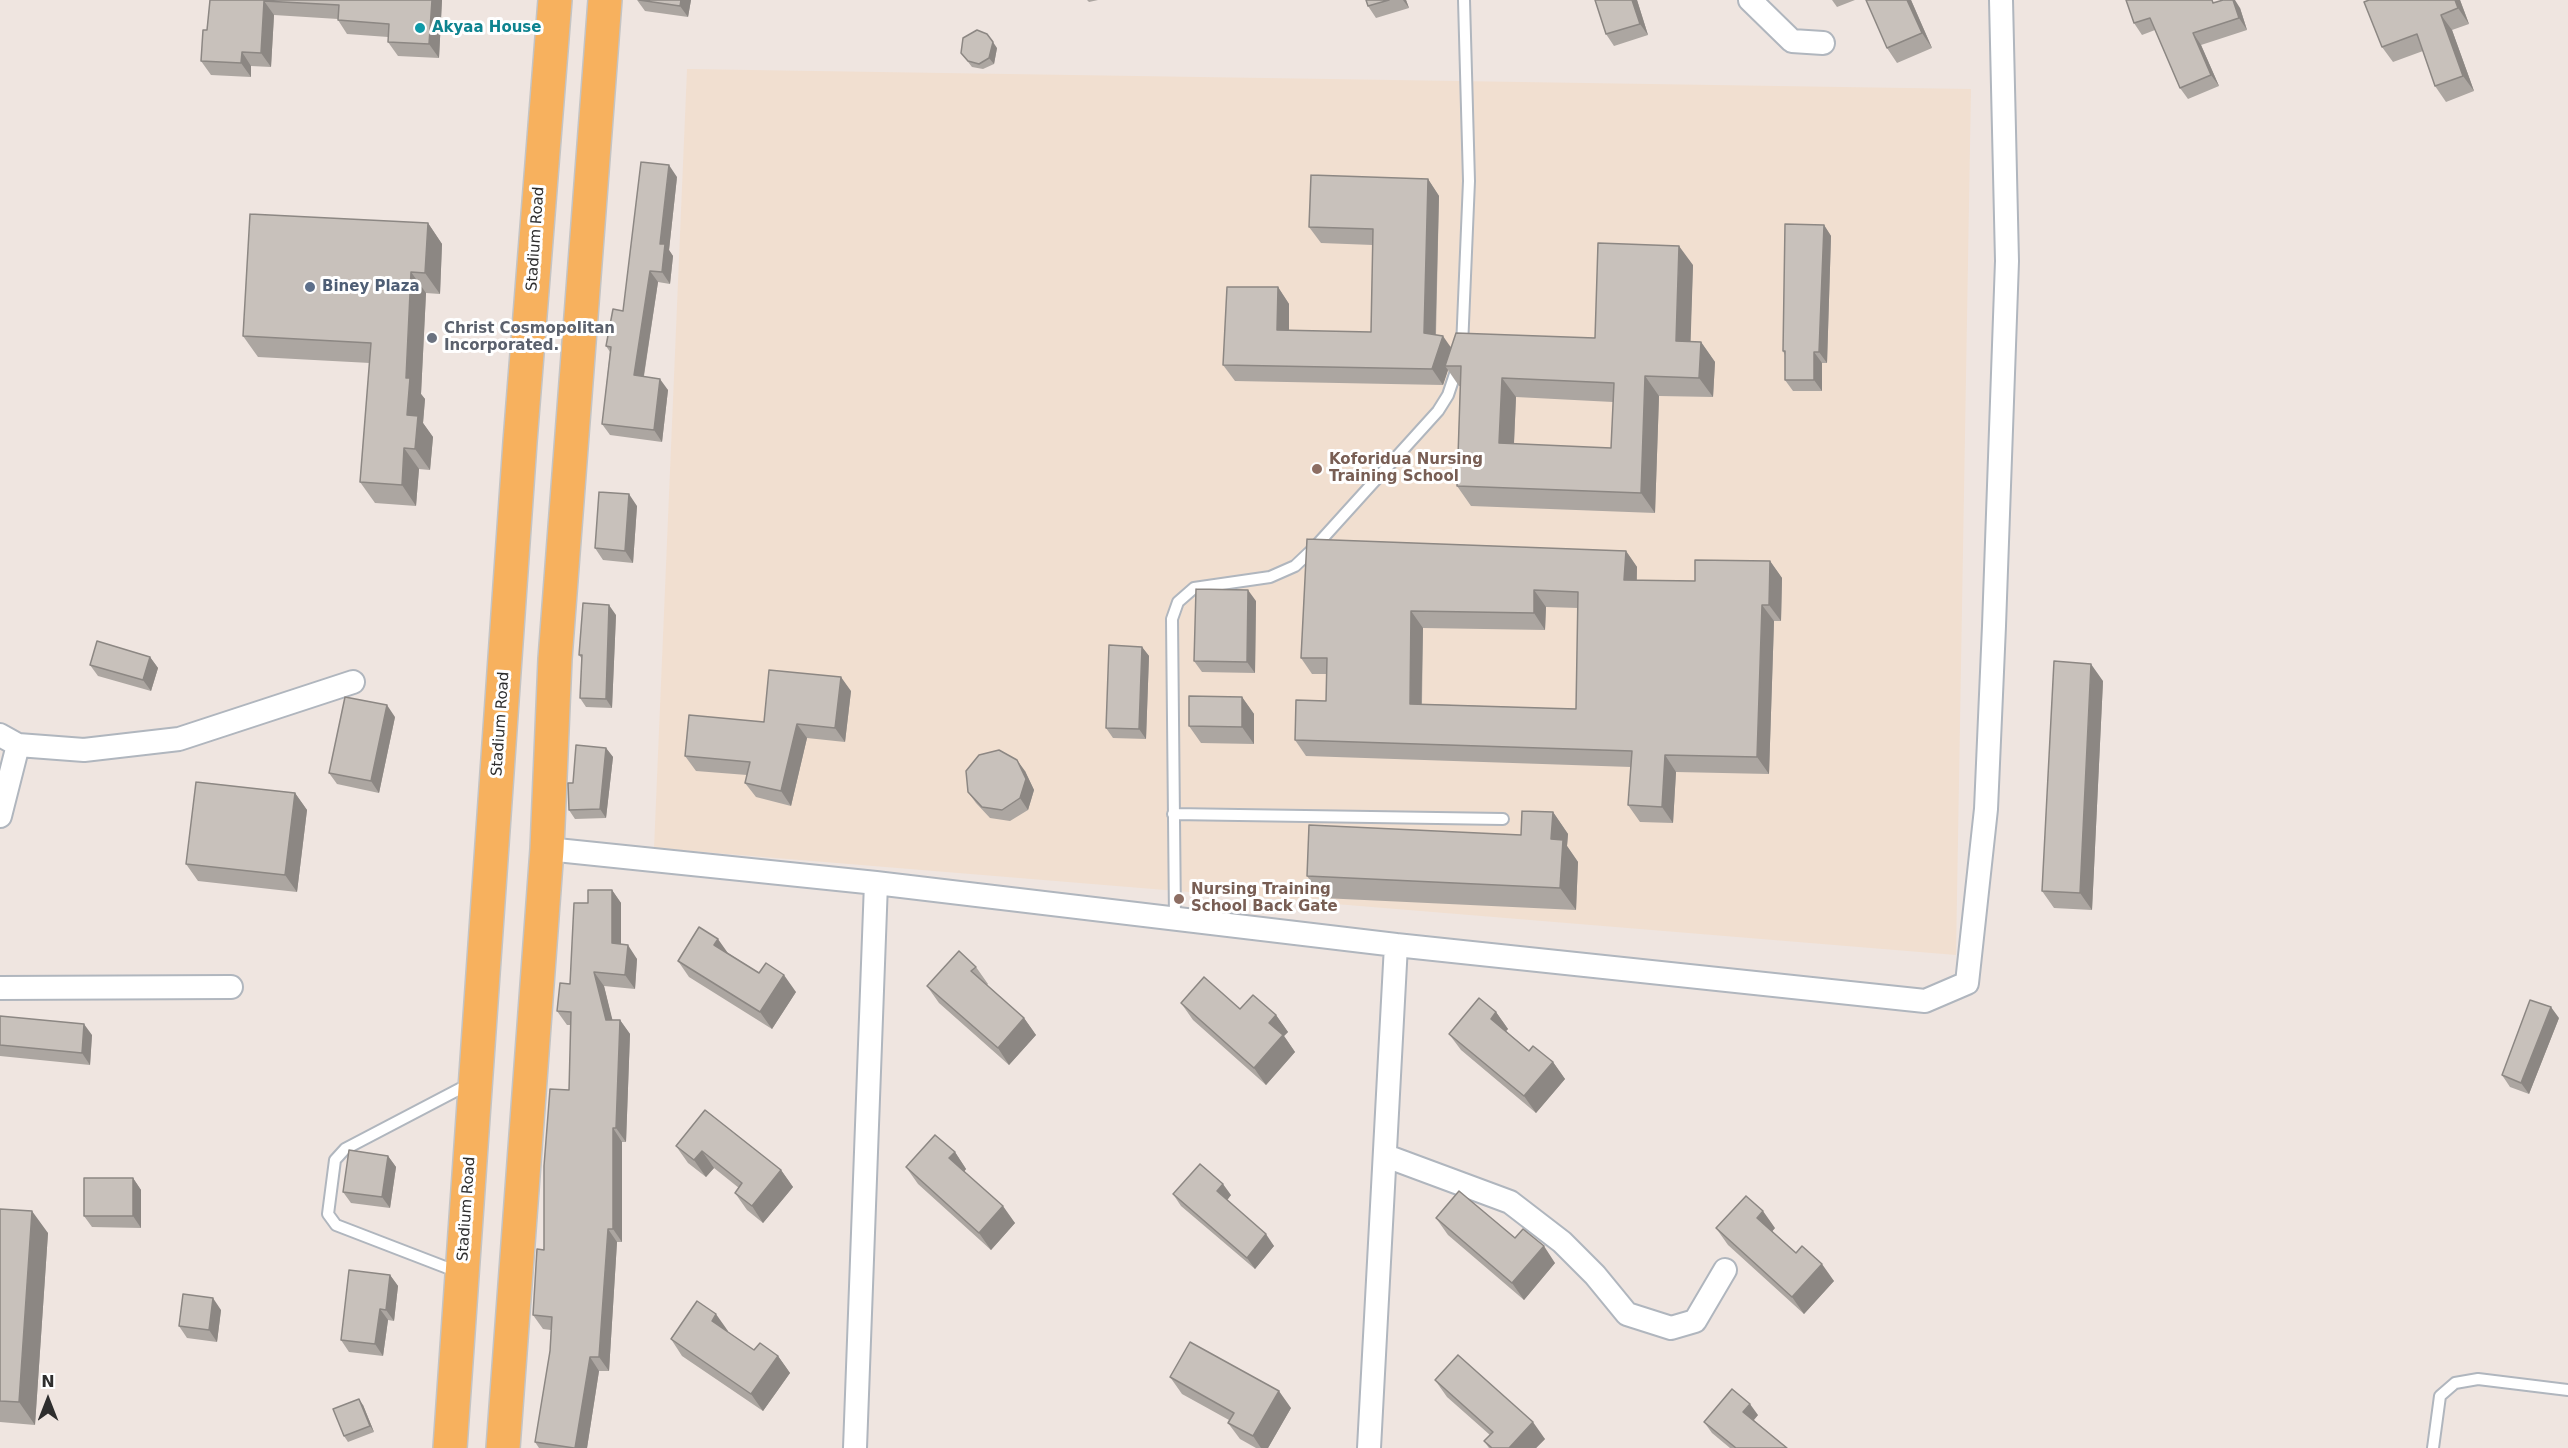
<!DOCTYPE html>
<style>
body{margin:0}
#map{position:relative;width:2568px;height:1448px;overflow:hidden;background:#efe5e0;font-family:"DejaVu Sans",sans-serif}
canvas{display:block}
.north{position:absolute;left:18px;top:1370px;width:60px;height:60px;-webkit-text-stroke:4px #fff;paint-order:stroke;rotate:0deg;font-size:16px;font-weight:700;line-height:24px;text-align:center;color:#2e2e2e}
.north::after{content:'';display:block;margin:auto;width:21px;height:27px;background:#2e2e2e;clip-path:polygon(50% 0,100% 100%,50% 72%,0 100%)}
</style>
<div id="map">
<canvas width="2568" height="1448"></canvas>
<div class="north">N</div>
</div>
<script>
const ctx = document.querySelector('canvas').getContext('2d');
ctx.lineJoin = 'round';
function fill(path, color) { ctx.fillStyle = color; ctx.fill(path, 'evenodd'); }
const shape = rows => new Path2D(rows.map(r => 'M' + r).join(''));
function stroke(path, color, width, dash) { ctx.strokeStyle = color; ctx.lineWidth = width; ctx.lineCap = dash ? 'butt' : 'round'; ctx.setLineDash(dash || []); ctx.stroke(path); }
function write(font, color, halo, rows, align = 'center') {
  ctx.font = font + ' "DejaVu Sans",sans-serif'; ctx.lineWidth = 6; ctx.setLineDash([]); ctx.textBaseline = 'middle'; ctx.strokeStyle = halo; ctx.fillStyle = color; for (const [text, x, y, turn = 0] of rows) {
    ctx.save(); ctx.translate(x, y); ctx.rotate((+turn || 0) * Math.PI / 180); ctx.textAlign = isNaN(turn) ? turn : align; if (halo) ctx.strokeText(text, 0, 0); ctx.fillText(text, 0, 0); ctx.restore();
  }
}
fill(shape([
 [687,69,1971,89,1956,955,654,848]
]), '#f1dfd0');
const lane = shape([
 [1462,347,1469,181,1464,0],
 [1173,814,1503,819],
 [1175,919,1172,619,1178,602,1194,588,1270,577,1295,566,1314,548,1438,411,1448,395,1458,365],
 [458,1272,336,1225,328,1214,335,1160,345,1149,471,1083],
 [2433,1448,2440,1396,2455,1383,2478,1379,2568,1390]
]);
const street = shape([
 [1750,0,1792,41,1823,43],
 [0,735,18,745,84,750,179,739,353,682],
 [0,816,18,745],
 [547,849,876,883,1396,945,1369,1448],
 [1396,945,1925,1001,1967,983,1986,809,1994,626,2007,261,2001,0],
 [0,988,231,987],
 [1386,1156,1510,1202,1562,1242,1595,1275,1627,1314,1671,1328,1695,1321,1725,1270],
 [855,1448,876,883]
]);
const primary = shape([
 [450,1448,520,442,555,0],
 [503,1448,547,849,555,659,605,0]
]);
stroke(lane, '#b0b6be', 14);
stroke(street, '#b0b6be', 26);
stroke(primary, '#c4c4c4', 36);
stroke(lane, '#fff', 10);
stroke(street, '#fff', 22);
stroke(primary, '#f7b15e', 33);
fill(shape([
 [210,0,442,0,439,58,398,56,388,42,388,37,347,34,338,20,338,19,274,15,271,67,251,66,251,77,211,75,201,61,207,30],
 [637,0,691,0,688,17,645,11],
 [1087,0,1098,0,1089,2],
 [1366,0,1406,0,1409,8,1376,18,1368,6],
 [1637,0,1648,35,1614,46,1606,34],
 [1832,0,1855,0,1837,7],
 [1911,0,1932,48,1897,63,1887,48],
 [2126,0,2217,2,2240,8,2247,30,2201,45,2219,86,2188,99,2180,88,2155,30,2142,35,2134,23],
 [2460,0,2469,24,2452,30,2474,91,2446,102,2435,86,2423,51,2393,62,2382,47],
 [997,48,994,64,983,69,972,67,961,53],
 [677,177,669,250,673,256,670,284,658,282,644,376,668,390,662,442,610,435,602,424,610,352,606,346,623,311],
 [1428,179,1439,196,1436,335,1451,347,1595,338,1693,265,1690,342,1701,342,1715,362,1713,397,1659,396,1655,513,1471,506,1457,486,1460,386,1459,386,1448,370,1443,385,1235,381,1223,365,1278,287,1289,304,1289,331,1371,332,1373,245,1321,243,1309,227],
 [1516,397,1613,402,1611,448,1514,444],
 [428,223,442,244,440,294,426,293,421,394,425,399,423,423,433,437,430,470,419,469,416,506,375,503,360,482,370,363,258,357,243,336],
 [1824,225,1831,236,1827,363,1822,363,1822,391,1793,391,1785,380,1785,355,1783,351],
 [637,506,633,563,603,560,595,548],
 [1307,539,1626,551,1637,567,1637,580,1695,581,1770,561,1782,578,1781,621,1774,621,1769,774,1676,772,1673,823,1640,822,1628,805,1631,767,1306,756,1295,740,1326,701,1327,674,1312,674,1301,658],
 [1546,607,1578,608,1576,709,1422,704,1423,628,1545,630],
 [1256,601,1255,673,1202,672,1194,661],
 [616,615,612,708,586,707,580,698,582,659,579,655],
 [1142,647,1149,656,1146,739,1113,738,1106,728],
 [150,657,158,668,151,691,98,676,90,665],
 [2103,681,2092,910,2054,908,2042,891],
 [851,691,845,742,807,738,791,806,756,797,745,783,747,775,696,771,685,756,764,722],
 [1242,697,1254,714,1254,744,1201,743,1189,726],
 [395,717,379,793,337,784,329,773],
 [606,748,613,757,606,818,575,819,569,810,573,783],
 [1025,771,1034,790,1028,810,1010,821,990,818,976,803,968,792],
 [295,793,307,810,297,892,198,881,186,864],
 [1553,812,1568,834,1567,846,1578,862,1576,910,1322,898,1307,876,1521,835],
 [612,890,621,903,621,944,637,959,635,989,604,986,612,1020,620,1020,630,1034,626,1142,622,1142,622,1242,617,1242,609,1371,599,1371,587,1448,539,1448,535,1442,550,1351,551,1330,543,1329,533,1315,569,1090,571,1025,567,1025,557,1011,570,984,588,903],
 [728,953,759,973,796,992,772,1029,689,977,678,961],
 [976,967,988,984,987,985,1024,1018,1036,1035,1009,1065,939,1003,927,986],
 [1181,1003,1240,1009,1276,1015,1288,1032,1284,1036,1295,1052,1266,1085,1193,1020],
 [1496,1012,1508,1029,1506,1031,1529,1051,1553,1062,1565,1079,1536,1113,1461,1050,1449,1034],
 [0,1016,92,1035,90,1065,0,1056],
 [2559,1018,2529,1094,2510,1087,2502,1075],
 [705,1110,781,1170,793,1187,763,1223,747,1210,735,1193,739,1188,714,1168,706,1177,688,1163,676,1146],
 [955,1152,966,1169,964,1172,1015,1223,991,1250,918,1184,906,1167],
 [388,1156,396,1167,390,1208,351,1203,343,1192],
 [133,1178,141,1190,141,1228,92,1227,84,1216],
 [1173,1194,1231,1195,1227,1200,1274,1246,1255,1269,1181,1206],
 [0,1209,48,1233,35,1425,0,1422],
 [1436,1218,1515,1238,1555,1263,1524,1300,1448,1235],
 [1716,1228,1775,1228,1772,1231,1796,1253,1834,1281,1804,1314,1728,1245],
 [390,1275,398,1286,394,1321,388,1320,383,1356,349,1352,341,1340],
 [221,1310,217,1342,187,1338,179,1326],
 [728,1331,728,1332,754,1350,778,1356,790,1373,763,1411,682,1356,671,1339],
 [1170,1377,1291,1408,1268,1448,1256,1448,1240,1439,1228,1423,1229,1420,1182,1394],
 [1435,1380,1545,1439,1536,1448,1489,1448,1484,1441,1490,1435,1447,1397],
 [363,1405,374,1432,348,1442,344,1436],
 [1758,1415,1754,1420,1787,1448,1730,1448,1712,1433,1704,1422]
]), '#aca6a1');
fill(shape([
 [432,0,442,0,439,58,429,44],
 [681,0,691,0,688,17,680,6],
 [1403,0,1406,0,1409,8],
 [1632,0,1637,0,1648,35,1640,24],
 [1907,0,1911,0,1932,48,1922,33],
 [2233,0,2235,0,2240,8,2247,30,2239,18],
 [2455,0,2460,0,2469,24,2458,8],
 [264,1,274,15,271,67,261,53],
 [2441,15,2452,30,2474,91,2463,76],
 [2193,33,2201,45,2219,86,2211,75],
 [993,42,997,48,994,64,989,58],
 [242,52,251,66,251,77,241,63],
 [669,165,677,177,669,250,673,256,670,284,662,272,660,244],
 [1428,179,1439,196,1435,350,1424,333],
 [428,223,442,244,440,294,425,273],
 [1824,225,1831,236,1827,363,1819,352],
 [1679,246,1693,265,1690,361,1676,341],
 [650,271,658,282,642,387,634,375],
 [411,272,426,293,421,394,425,399,423,423,433,437,430,470,415,449,407,415,406,378],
 [1278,287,1289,304,1289,347,1277,330],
 [1443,336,1454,352,1445,366,1448,370,1443,385,1432,369],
 [1701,342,1715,362,1713,397,1699,378],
 [1814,352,1822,363,1822,391,1814,380],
 [1645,376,1659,396,1655,513,1641,493],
 [1502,378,1516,397,1513,463,1499,443],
 [660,379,668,390,662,442,654,430],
 [404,448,419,469,416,506,402,485],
 [629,494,637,506,633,563,625,551],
 [1626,551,1637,567,1636,597,1624,580],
 [1770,561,1782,578,1781,621,1769,605],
 [1248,590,1256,601,1255,673,1247,662],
 [1534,590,1546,607,1545,630,1534,613],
 [609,605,616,615,612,708,606,699],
 [1762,605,1774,621,1769,774,1757,757],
 [1411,611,1423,628,1421,720,1410,704],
 [1142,647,1149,656,1146,739,1139,729],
 [150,657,158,668,151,691,143,680],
 [2091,664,2103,681,2092,910,2080,893],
 [841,677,851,691,845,742,835,728],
 [1242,697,1254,714,1254,744,1242,727],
 [387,705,395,717,379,793,371,781],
 [797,724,807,738,791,806,781,791],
 [606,748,613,757,606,818,600,809],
 [1665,755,1676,772,1673,823,1662,807],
 [1017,760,1025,771,1034,790,1028,810,1020,798],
 [295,793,307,810,297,892,285,875],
 [1553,812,1568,834,1567,846,1578,862,1576,910,1560,888,1551,839],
 [612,890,621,903,621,957,612,943],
 [718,939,730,956,714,945],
 [628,945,637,959,635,989,625,975],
 [594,972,604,986,616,1034,606,1020],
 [784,975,796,992,772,1029,760,1012],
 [2551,1007,2559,1018,2529,1094,2521,1083],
 [1496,1012,1508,1029,1502,1035,1491,1019],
 [1276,1015,1288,1032,1284,1036,1295,1052,1266,1085,1254,1068,1269,1023],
 [1024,1018,1036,1035,1009,1065,998,1048],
 [620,1020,630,1034,626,1142,616,1128],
 [84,1024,92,1035,90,1065,82,1053],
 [1553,1062,1565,1079,1536,1113,1524,1096],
 [613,1128,622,1142,622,1242,613,1229],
 [702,1151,714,1168,706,1177,694,1160],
 [955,1152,966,1169,961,1175,949,1158],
 [388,1156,396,1167,390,1208,382,1197],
 [781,1170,793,1187,763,1223,752,1206],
 [133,1178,141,1190,141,1228,133,1216],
 [1223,1184,1231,1195,1225,1203,1217,1191],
 [1003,1206,1015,1223,991,1250,979,1233],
 [32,1211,48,1233,35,1425,19,1402],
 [1763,1211,1775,1228,1769,1235,1757,1218],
 [608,1229,617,1242,609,1371,599,1357],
 [1266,1234,1274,1246,1255,1269,1247,1258],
 [1544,1246,1555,1263,1524,1300,1512,1283],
 [1822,1264,1834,1281,1804,1314,1792,1297],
 [390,1275,398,1286,394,1321,386,1310],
 [213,1298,221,1310,217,1342,209,1330],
 [380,1309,388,1320,383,1356,375,1344],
 [716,1314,728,1331,724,1338,712,1321],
 [778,1356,790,1373,763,1411,751,1394],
 [590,1357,599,1371,587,1448,575,1448],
 [1279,1391,1291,1408,1268,1448,1261,1448,1253,1436],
 [359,1399,363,1405,374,1432,370,1426],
 [1750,1404,1758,1415,1751,1423,1743,1412],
 [1533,1422,1545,1439,1536,1448,1509,1448]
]), '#8c8783');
const building = shape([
 [210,0,432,0,429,44,388,42,389,24,338,20,339,5,264,1,261,53,242,52,241,63,201,61,203,30,207,30,210,0],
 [639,0,681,0,680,6,639,0],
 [1366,0,1389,0,1368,6,1366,0],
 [1595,0,1632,0,1640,24,1606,34,1595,0],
 [1866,0,1907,0,1922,33,1887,48,1866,0],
 [2126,0,2212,0,2213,3,2223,0,2233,0,2239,18,2193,33,2211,75,2180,88,2150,18,2134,23,2126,0],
 [2369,0,2455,0,2458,8,2441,15,2463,76,2435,86,2417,34,2382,47,2364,2,2369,0],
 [977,30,987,34,993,42,989,58,979,64,968,61,961,53,963,38,977,30],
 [641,162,669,165,660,244,665,244,662,272,650,271,634,375,660,379,654,430,602,424,611,347,606,346,613,309,623,311,641,162],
 [1311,175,1428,179,1424,333,1443,336,1432,369,1223,365,1227,287,1278,287,1277,330,1371,332,1373,229,1309,227,1311,175],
 [250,214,428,223,425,273,411,272,406,378,410,378,407,415,418,416,415,449,404,448,402,485,360,482,371,343,243,336,250,214],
 [1785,224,1824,225,1819,352,1814,352,1814,380,1785,380,1785,351,1783,351,1785,224],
 [1598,243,1679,246,1676,341,1701,342,1699,378,1645,376,1641,493,1457,486,1461,366,1445,366,1456,333,1595,338,1598,243],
 [1502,378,1614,383,1611,448,1499,443,1502,378],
 [599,492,629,494,625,551,595,548,599,492],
 [1307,539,1626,551,1624,580,1695,581,1695,560,1770,561,1769,605,1762,605,1757,757,1665,755,1662,807,1628,805,1632,751,1295,740,1296,700,1326,701,1327,658,1301,658,1307,539],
 [1534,590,1578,592,1576,709,1410,704,1411,611,1534,613,1534,590],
 [1196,589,1248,590,1247,662,1194,661,1196,589],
 [583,603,609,605,606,699,580,698,582,655,579,655,583,603],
 [97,641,150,657,143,680,90,665,97,641],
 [1109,645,1142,647,1139,729,1106,728,1109,645],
 [2054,661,2091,664,2080,893,2042,891,2054,661],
 [769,670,841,677,835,728,797,724,781,791,745,783,750,762,685,756,689,715,764,722,769,670],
 [1189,696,1242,697,1242,727,1189,726,1189,696],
 [345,697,387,705,371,781,329,773,345,697],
 [576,745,606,748,600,809,569,810,568,783,573,783,576,745],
 [999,750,1017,760,1026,779,1020,798,1002,810,982,807,968,792,966,771,979,755,999,750],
 [196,782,295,793,285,875,186,864,196,782],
 [1522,811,1553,812,1551,839,1563,840,1560,888,1307,876,1309,825,1521,835,1522,811],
 [588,890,612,890,612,943,628,945,625,975,594,972,606,1020,620,1020,616,1128,613,1128,613,1229,608,1229,599,1357,590,1357,575,1448,574,1448,535,1442,550,1351,552,1317,533,1315,537,1249,544,1250,544,1166,550,1089,569,1090,571,1012,557,1011,560,983,570,984,574,903,588,903,588,890],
 [699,927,718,939,714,945,759,973,766,963,784,975,760,1012,678,961,699,927],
 [959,951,976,967,971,971,1024,1018,998,1048,927,986,959,951],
 [1204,977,1240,1009,1253,995,1276,1015,1269,1023,1283,1035,1254,1068,1181,1003,1204,977],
 [1479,998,1496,1012,1491,1019,1529,1051,1533,1046,1553,1062,1524,1096,1449,1034,1479,998],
 [2530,1000,2551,1007,2521,1083,2502,1075,2530,1000],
 [0,1016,84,1024,82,1053,0,1045,0,1016],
 [705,1110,781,1170,752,1206,735,1193,742,1183,702,1151,694,1160,676,1146,705,1110],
 [935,1135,955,1152,949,1158,1003,1206,979,1233,906,1167,935,1135],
 [349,1150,388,1156,382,1197,343,1192,349,1150],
 [1200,1164,1223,1184,1217,1191,1266,1234,1247,1258,1173,1194,1200,1164],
 [84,1178,133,1178,133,1216,84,1216,84,1178],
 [1459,1191,1515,1238,1523,1229,1544,1246,1512,1283,1436,1218,1459,1191],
 [1746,1196,1763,1211,1757,1218,1796,1253,1802,1246,1822,1264,1792,1297,1716,1228,1746,1196],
 [0,1209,32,1211,19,1402,0,1401,0,1209],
 [349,1270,390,1275,386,1310,380,1309,375,1344,341,1340,349,1270],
 [183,1294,213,1298,209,1330,179,1326,183,1294],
 [697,1301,716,1314,712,1321,754,1350,760,1343,778,1356,751,1394,671,1339,697,1301],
 [1190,1342,1279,1391,1253,1436,1228,1423,1234,1413,1170,1377,1190,1342],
 [1458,1355,1533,1422,1509,1448,1492,1448,1484,1441,1493,1432,1435,1380,1458,1355],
 [1732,1389,1750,1404,1743,1412,1787,1448,1736,1448,1704,1422,1732,1389],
 [359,1399,370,1426,344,1436,333,1409,359,1399]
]);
fill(building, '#c8c1bb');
stroke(building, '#8c8783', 1.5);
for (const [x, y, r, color] of [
 [420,28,6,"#0f9aa8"],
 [310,287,6,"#5c6f8a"],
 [432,338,6,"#6b7280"],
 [1317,469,6,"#8d6e63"],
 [1179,899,6,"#8d6e63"]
]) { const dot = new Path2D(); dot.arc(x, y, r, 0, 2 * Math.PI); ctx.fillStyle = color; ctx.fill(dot); stroke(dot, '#fff', 2); }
write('bold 15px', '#0d838f', '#fff', [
 ["Akyaa House",432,28]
], 'left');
write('15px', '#2e2e2e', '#fff', [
 ["Stadium Road",536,239,-86],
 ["Stadium Road",501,724,-86],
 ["Stadium Road",467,1209,-86]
]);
write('bold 15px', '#4e5e75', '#fff', [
 ["Biney Plaza",322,287]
], 'left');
write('bold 15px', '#5b616d', '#fff', [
 ["Christ Cosmopolitan",444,329],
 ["Incorporated.",444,346]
], 'left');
write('bold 15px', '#785e54', '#fff', [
 ["Koforidua Nursing",1329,460],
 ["Training School",1329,477],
 ["Nursing Training",1191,890],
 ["School Back Gate",1191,907]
], 'left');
</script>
